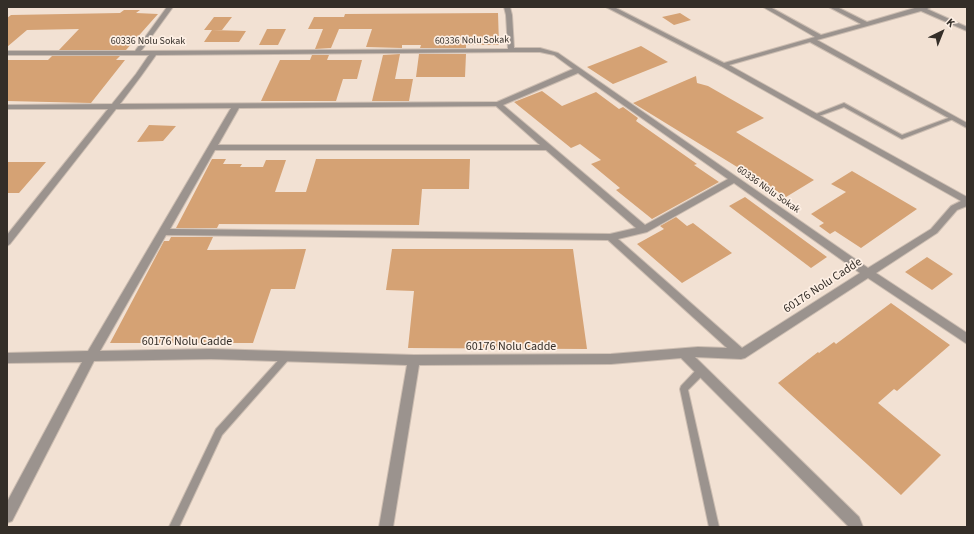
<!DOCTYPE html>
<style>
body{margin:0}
#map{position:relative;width:974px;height:534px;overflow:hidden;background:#f2e1d3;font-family:"Source Sans 3",sans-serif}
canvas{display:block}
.frame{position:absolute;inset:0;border:8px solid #342e28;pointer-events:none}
.north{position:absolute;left:922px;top:12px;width:40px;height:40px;-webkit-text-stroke:3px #fdefe4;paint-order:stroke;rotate:43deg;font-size:11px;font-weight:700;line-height:16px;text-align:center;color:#342e28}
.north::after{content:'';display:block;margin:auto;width:14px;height:18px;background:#342e28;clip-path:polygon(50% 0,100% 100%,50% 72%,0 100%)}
</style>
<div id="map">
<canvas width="974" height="534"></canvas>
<div class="frame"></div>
<div class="north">K</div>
</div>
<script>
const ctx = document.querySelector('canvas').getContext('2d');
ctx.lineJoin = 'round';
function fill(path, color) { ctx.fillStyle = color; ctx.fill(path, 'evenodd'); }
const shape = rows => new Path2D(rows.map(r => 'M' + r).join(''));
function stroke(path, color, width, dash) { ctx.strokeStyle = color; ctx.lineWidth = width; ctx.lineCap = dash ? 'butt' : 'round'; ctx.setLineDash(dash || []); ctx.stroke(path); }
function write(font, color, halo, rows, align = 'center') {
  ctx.font = font + ' "Source Sans 3",sans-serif'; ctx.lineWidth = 3.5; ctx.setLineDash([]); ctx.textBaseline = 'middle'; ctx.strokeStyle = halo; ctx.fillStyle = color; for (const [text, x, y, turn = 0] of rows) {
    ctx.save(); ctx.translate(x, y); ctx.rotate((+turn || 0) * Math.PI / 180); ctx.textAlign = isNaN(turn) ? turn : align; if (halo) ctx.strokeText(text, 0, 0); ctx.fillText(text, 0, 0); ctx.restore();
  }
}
fill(shape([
 [124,10,140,10,136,13,158,14,126,50,59,50,79,29,27,30,7,47,7,18,11,15,120,13],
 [498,13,499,45,466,45,466,48,420,48,421,45,402,45,402,48,366,47,372,29,339,29,331,48,315,49,323,29,308,29,314,17,344,17,345,14],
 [680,13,691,20,674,25,662,17],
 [214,17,232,17,222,30,204,30],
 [267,29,286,29,278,45,259,45],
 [212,30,246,31,239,42,204,42],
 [641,46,668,62,613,84,587,67],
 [400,54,395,79,413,79,409,101,372,101,383,55],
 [419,54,466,54,465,77,416,77],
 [312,55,329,55,327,60,362,60,357,79,343,79,336,101,261,101,280,60,310,60],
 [52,56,120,56,116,60,125,60,91,103,7,101,7,60,48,60],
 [696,76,697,83,708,86,764,118,736,132,814,180,786,197,633,103],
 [542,91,562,106,596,92,619,109,623,107,638,118,636,121,697,164,694,165,719,182,652,219,616,190,620,188,591,164,601,160,580,144,571,148,514,102],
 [149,125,176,126,163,141,137,142],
 [212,159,226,159,223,164,242,164,240,167,263,167,266,160,286,160,275,192,306,192,316,159,470,159,469,189,422,189,419,225,219,224,217,228,176,228],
 [7,162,46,162,19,193,7,193],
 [852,171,917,209,861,248,835,231,830,234,819,226,824,223,811,214,846,192,831,184],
 [745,197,827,257,811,268,729,206],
 [676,217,687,226,693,223,732,253,682,283,637,244,664,229,660,226],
 [171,237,213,237,207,250,306,249,295,289,271,289,253,343,110,343,164,241,169,241],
 [392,249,573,249,587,349,408,348,414,291,386,290],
 [927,257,953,274,932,290,905,272],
 [891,303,950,345,897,391,894,389,878,403,941,455,901,495,778,383,818,352,819,353,834,342,836,344]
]), '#d5a274');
const lane = shape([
 [844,103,902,135,951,117,953,116,956,118,902,139,844,107,816,117,812,117,811,116,844,103],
 [287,353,290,354,291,356,290,358,222,435,179,527,169,527,216,429,284,354,287,353],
 [701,367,704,368,705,371,704,374,688,390,719,527,709,527,680,389,681,386,698,368,701,367]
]);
const street = shape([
 [167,7,173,7,141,51,508,49,506,15,504,7,510,7,512,15,514,48,540,48,558,53,868,268,931,229,951,206,961,201,721,66,606,7,614,7,724,63,815,37,763,7,770,7,821,35,861,24,829,7,837,7,867,22,918,7,931,7,927,9,967,27,967,31,921,11,817,40,967,123,967,128,810,42,729,65,967,197,967,206,957,210,937,233,876,273,967,333,967,344,868,278,745,358,741,359,695,357,859,517,863,527,849,527,681,358,611,364,419,365,393,527,379,527,407,365,211,359,94,361,12,521,7,523,7,502,82,362,7,363,7,353,88,351,231,108,116,109,10,244,7,246,7,235,108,109,7,109,7,105,112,104,136,74,149,55,7,55,7,51,135,51,167,7],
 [513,52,540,52,554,55,573,69,497,102,120,104,141,76,156,55,513,52],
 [578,73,728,179,645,225,503,105,578,73],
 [496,106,540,145,218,145,239,108,496,106],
 [215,150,546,150,636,228,610,234,170,229,215,150],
 [734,183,860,273,742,348,618,239,647,232,734,183],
 [166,235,608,240,727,348,698,347,611,354,414,355,211,349,100,351,166,235]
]);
stroke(lane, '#ccbdb1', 2);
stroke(street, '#ccbdb1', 2);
fill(lane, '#9b938e');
fill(street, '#9b938e');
write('10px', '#342e28', '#fdefe4', [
 ["60336 Nolu Sokak",472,41,-1],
 ["60336 Nolu Sokak",148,42],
 ["60336 Nolu Sokak",768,190,35]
]);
write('12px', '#342e28', '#fdefe4', [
 ["60176 Nolu Cadde",823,286,-33],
 ["60176 Nolu Cadde",187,342],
 ["60176 Nolu Cadde",511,347]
]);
</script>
